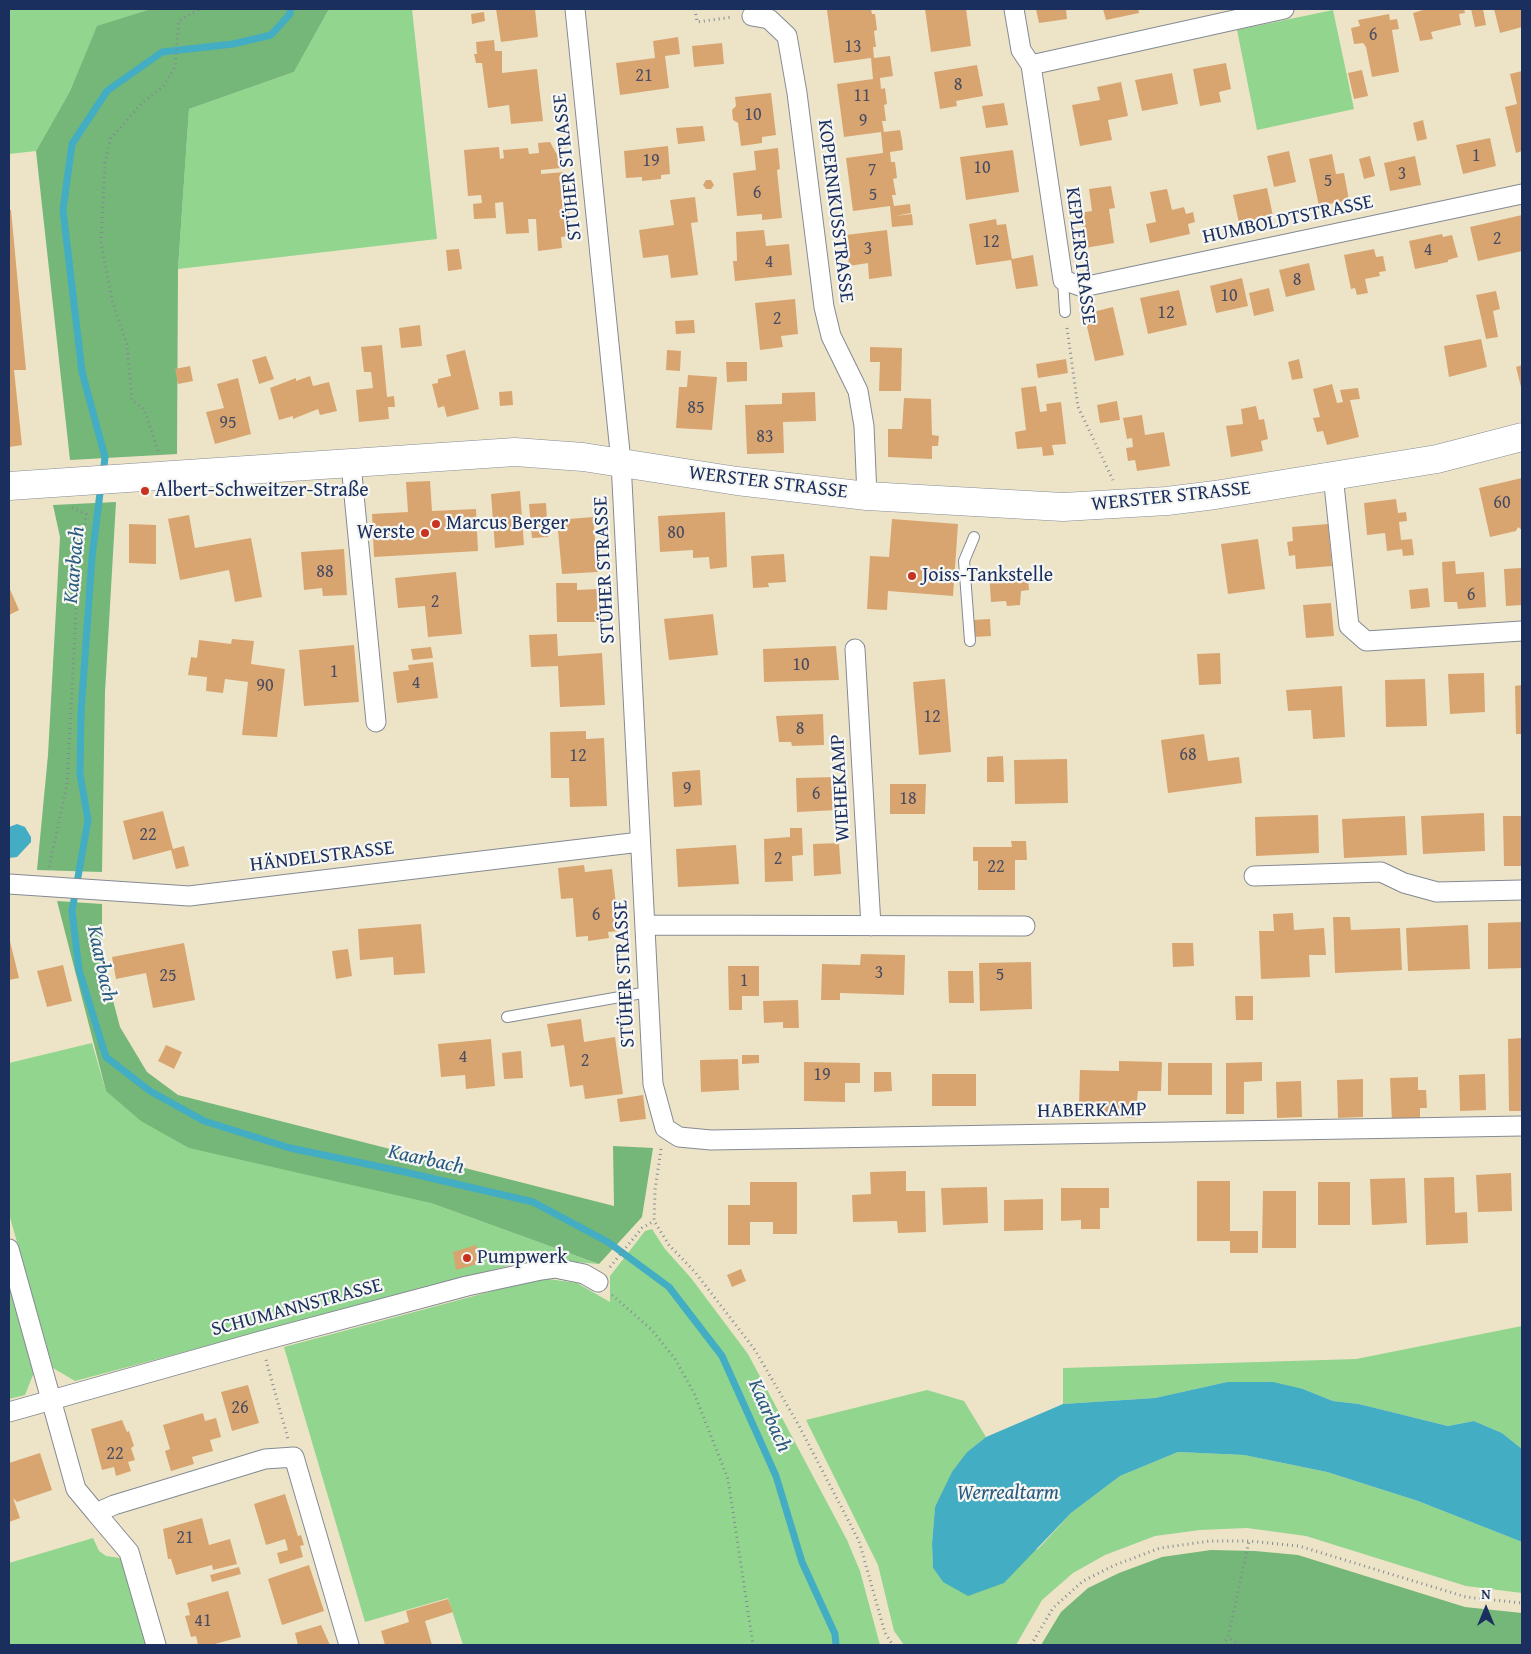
<!DOCTYPE html>
<meta charset="utf-8">
<style>
body{margin:0}
#map{position:relative;width:1531px;height:1654px;overflow:hidden;background:#ede4c8;font-family:"Gentium Book Plus",serif}
canvas{display:block}
.frame{position:absolute;inset:0;border:10px solid #1b2f5e;pointer-events:none}
.north{position:absolute;left:1461px;top:1584px;width:50px;height:50px;-webkit-text-stroke:4px #f6f6f2;paint-order:stroke;rotate:0deg;font-size:14px;font-weight:700;line-height:20px;text-align:center;color:#1b2f5e}
.north::after{content:'';display:block;margin:auto;width:18px;height:22px;background:#1b2f5e;clip-path:polygon(50% 0,100% 100%,50% 72%,0 100%)}
</style>
<div id="map">
<canvas width="1531" height="1654"></canvas>
<div class="frame"></div>
<div class="north">N</div>
</div>
<script>
const ctx = document.querySelector('canvas').getContext('2d');
ctx.lineJoin = 'round';
function fill(path, color) { ctx.fillStyle = color; ctx.fill(path, 'evenodd'); }
const shape = rows => new Path2D(rows.map(r => 'M' + r).join(''));
function stroke(path, color, width, dash) { ctx.strokeStyle = color; ctx.lineWidth = width; ctx.lineCap = dash ? 'butt' : 'round'; ctx.setLineDash(dash || []); ctx.stroke(path); }
function write(font, color, halo, rows, align = 'center') {
  ctx.font = font + ' "Gentium Book Plus",serif'; ctx.lineWidth = 4.5; ctx.setLineDash([]); ctx.textBaseline = 'middle'; ctx.strokeStyle = halo; ctx.fillStyle = color; for (const [text, x, y, turn = 0] of rows) {
    ctx.save(); ctx.translate(x, y); ctx.rotate((+turn || 0) * Math.PI / 180); ctx.textAlign = isNaN(turn) ? turn : align; if (halo) ctx.strokeText(text, 0, 0); ctx.fillText(text, 0, 0); ctx.restore();
  }
}
fill(shape([
 [9,9,151,9,97,27,70,91,36,151,9,154],
 [329,9,412,9,437,239,178,269,189,109,294,72],
 [1333,10,1354,109,1257,130,1237,30],
 [92,1043,106,1091,431,1203,599,1264,540,1259,511,1265,75,1381,53,1368,9,1214,9,1063],
 [652,1229,665,1249,691,1278,748,1354,847,1540,860,1571,880,1645,463,1645,448,1598,365,1622,284,1347,541,1278,577,1283,610,1302,610,1276,645,1231],
 [9,1281,35,1370,25,1395,9,1399],
 [1522,1326,1522,1449,1502,1433,1474,1421,1448,1426,1359,1404,1333,1401,1303,1389,1227,1382,1155,1398,1063,1404,1063,1368,1356,1359],
 [927,1390,964,1401,986,1437,967,1452,935,1507,932,1544,933,1568,943,1582,1038,1549,1071,1513,1120,1476,1178,1452,1244,1455,1327,1472,1418,1501,1522,1542,1522,1593,1466,1586,1306,1536,1247,1528,1200,1530,1155,1536,1105,1555,1073,1573,1042,1600,1016,1645,904,1645,894,1631,878,1565,806,1420],
 [93,1538,99,1551,106,1556,120,1558,130,1562,159,1645,9,1645,9,1563]
]), '#92d58e');
fill(shape([
 [151,9,329,9,294,72,189,109,178,269,177,454,70,460,36,151,70,91,97,26],
 [116,502,105,692,102,872,37,870,48,755,60,537,53,505],
 [57,901,102,904,102,959,120,1027,147,1072,178,1095,614,1206,613,1146,653,1148,642,1217,599,1264,431,1203,189,1148,141,1121,106,1091],
 [1211,1550,1255,1551,1298,1555,1465,1607,1522,1613,1522,1645,1041,1645,1061,1612,1088,1588,1119,1573,1162,1557]
]), '#75b679');
fill(shape([
 [17,824,25,827,31,837,31,842,17,857,9,858,9,827],
 [1227,1382,1273,1382,1303,1389,1333,1401,1359,1404,1448,1426,1474,1421,1502,1433,1522,1449,1522,1542,1418,1501,1327,1472,1244,1455,1178,1452,1120,1476,1071,1513,1004,1583,968,1596,943,1582,933,1568,932,1544,935,1507,952,1472,967,1452,986,1437,1063,1404,1155,1398]
]), '#43adc3');
stroke(shape([
 [103,474,105,457,82,372,63,210,72,144,107,91,162,52,233,44,271,35,290,14,290,9],
 [101,485,92,557,81,713,80,774,88,820,72,911,79,970,106,1057,150,1091,204,1121,290,1148,405,1172,533,1202,608,1242,669,1287,722,1356,776,1476,802,1562,835,1634,836,1645]
]), '#43adc3', 7);
fill(shape([
 [496,9,535,9,538,37,501,42],
 [871,9,872,14,875,14,877,30,874,31,876,47,873,47,874,58,890,56,893,76,880,78,881,89,885,88,887,104,884,105,886,121,882,121,884,132,900,130,902,140,903,150,890,152,891,162,895,162,897,178,893,179,896,195,892,195,894,206,910,204,911,213,895,216,912,214,913,225,892,227,890,206,853,211,846,158,883,153,881,132,844,137,837,84,873,79,871,58,834,63,827,10],
 [925,9,966,9,971,46,931,52],
 [1036,9,1066,9,1067,19,1039,23],
 [1103,9,1138,9,1139,13,1106,20],
 [1426,9,1464,9,1465,13,1459,14,1461,25,1431,32,1433,39,1420,41,1413,13],
 [1471,9,1483,9,1486,25,1475,27],
 [1494,9,1522,9,1522,27,1500,33],
 [484,12,485,21,472,24,471,14],
 [1389,14,1390,20,1397,19,1399,29,1392,30,1399,72,1372,77,1366,47,1363,43,1354,44,1351,28,1360,26,1358,20],
 [678,37,680,54,665,56,669,88,620,95,616,63,655,58,653,41],
 [494,40,495,51,502,51,502,73,537,69,543,121,511,124,509,105,488,108,482,63,476,63,474,54,477,54,476,42],
 [722,43,724,64,694,67,692,46],
 [1226,63,1231,89,1219,92,1221,102,1200,106,1193,69],
 [977,65,983,96,956,101,957,106,940,109,934,72],
 [1362,70,1368,96,1354,99,1348,73],
 [1522,71,1522,151,1516,153,1505,107,1517,104,1510,74],
 [1172,73,1178,104,1142,111,1135,80],
 [1121,82,1128,116,1108,120,1112,140,1080,146,1072,105,1100,100,1097,87],
 [771,93,776,135,762,137,762,143,741,146,738,123,733,120,732,110,736,106,735,97],
 [1004,103,1008,125,986,128,982,106],
 [1423,120,1427,139,1417,141,1413,123],
 [703,126,705,141,678,144,676,128],
 [1490,138,1496,166,1463,174,1456,145],
 [550,142,560,160,561,168,541,170,541,174,565,172,571,236,561,237,562,248,538,251,536,219,528,219,529,233,506,234,503,202,495,203,496,218,474,219,473,204,482,203,481,195,468,196,464,150,499,147,500,159,504,158,503,150,528,148,529,154,539,153,538,143],
 [668,146,670,174,661,175,661,179,642,181,642,177,626,178,624,151],
 [778,148,780,169,777,170,782,218,762,220,762,214,737,216,733,173,756,170,754,151],
 [1013,150,1019,192,966,200,960,157],
 [1289,151,1296,182,1274,187,1267,156],
 [1332,154,1336,174,1344,173,1349,200,1319,206,1309,159],
 [1370,156,1375,176,1364,179,1359,159],
 [1415,156,1421,185,1390,191,1384,163],
 [706,180,711,180,714,185,711,189,706,189,703,185],
 [1111,186,1115,208,1109,209,1114,243,1085,248,1080,213,1092,211,1089,189],
 [1267,188,1273,216,1239,223,1233,195],
 [1167,189,1172,210,1184,207,1186,214,1193,212,1195,222,1188,224,1190,234,1150,243,1146,224,1156,222,1150,192],
 [695,197,698,222,691,223,698,275,671,278,668,255,643,258,639,230,674,225,670,200],
 [9,210,11,210,26,370,14,370,22,445,9,447],
 [1522,215,1522,251,1478,261,1470,227],
 [996,219,997,225,1006,224,1012,259,1033,255,1038,286,1016,289,1011,260,976,265,969,224],
 [764,230,766,246,789,244,792,275,735,281,733,261,737,261,736,232],
 [887,230,892,276,869,279,868,263,849,266,846,235],
 [1442,234,1443,237,1452,235,1458,257,1448,260,1448,262,1415,269,1409,241],
 [459,249,462,269,448,271,446,250],
 [1374,249,1376,257,1383,256,1386,271,1379,272,1380,276,1365,279,1368,293,1357,295,1355,288,1351,289,1344,255],
 [1309,263,1315,290,1286,297,1279,270],
 [1242,278,1248,306,1216,313,1210,286],
 [1269,288,1274,311,1254,316,1249,293],
 [1179,290,1187,325,1148,334,1140,298],
 [1496,291,1500,309,1493,311,1498,337,1486,339,1476,295],
 [795,299,798,334,781,336,783,347,760,350,755,303],
 [1113,307,1124,355,1095,361,1084,314],
 [694,320,695,333,676,334,675,321],
 [420,325,422,346,401,348,399,328],
 [1481,339,1487,367,1449,377,1444,346],
 [382,345,387,397,394,396,395,407,388,407,389,419,359,422,356,390,373,388,371,372,364,372,361,347],
 [870,347,902,348,901,391,879,391,880,362,870,362],
 [465,350,479,409,447,417,444,406,438,408,432,384,438,383,438,379,451,376,446,355],
 [667,350,681,351,680,371,666,370],
 [266,356,274,379,259,384,252,360],
 [1066,359,1068,373,1038,378,1036,364],
 [1299,359,1303,378,1292,380,1288,362],
 [726,362,747,362,747,381,727,382],
 [1522,365,1522,391,1516,367],
 [190,366,193,381,178,384,175,369],
 [688,375,717,377,712,430,676,428,679,387,687,387],
 [310,376,313,386,329,382,337,411,320,415,318,409,293,419,293,416,279,420,270,388,296,378,296,381],
 [238,378,251,434,215,444,206,412,224,408,217,384],
 [1332,384,1337,403,1343,402,1340,390,1358,388,1360,399,1350,400,1359,437,1327,445,1323,431,1317,432,1313,418,1320,417,1313,389],
 [1036,386,1040,412,1047,411,1046,404,1061,402,1066,444,1052,445,1054,455,1043,456,1042,447,1017,449,1015,432,1026,430,1021,388],
 [512,391,513,405,500,406,499,392],
 [815,392,816,421,783,422,784,453,747,454,745,405,782,404,782,393],
 [904,398,931,399,932,435,939,436,938,446,932,446,932,459,888,457,888,429,902,429],
 [1117,401,1120,420,1100,423,1097,405],
 [1256,406,1259,420,1264,419,1268,439,1261,441,1263,451,1231,457,1226,426,1243,424,1241,409],
 [1142,415,1145,435,1164,432,1170,466,1137,471,1135,460,1128,461,1126,448,1133,447,1132,438,1127,439,1123,418],
 [1522,478,1522,530,1518,527,1516,531,1490,537,1479,488],
 [430,481,432,511,476,509,478,551,374,557,372,514,408,512,406,482],
 [520,491,524,545,495,548,491,494],
 [1396,499,1398,513,1406,512,1407,521,1399,522,1401,540,1412,539,1414,555,1403,556,1402,549,1387,551,1385,533,1367,535,1364,503],
 [546,503,548,537,532,538,529,504],
 [725,512,727,567,710,569,709,557,693,558,693,550,660,552,658,516],
 [189,515,195,548,251,538,262,597,235,602,229,570,180,580,168,519],
 [593,517,598,572,562,574,557,520],
 [892,519,958,524,953,596,888,591,887,610,867,609,870,556,889,557],
 [129,524,156,525,156,564,129,563],
 [1328,524,1332,566,1296,569,1295,555,1289,556,1287,542,1293,541,1292,527],
 [1258,539,1265,589,1228,594,1221,544],
 [344,549,347,595,323,596,322,588,304,590,301,552],
 [784,554,786,582,768,583,769,587,753,588,751,556],
 [1455,561,1456,574,1484,572,1486,607,1458,609,1457,602,1444,602,1442,562],
 [1522,568,1522,605,1506,606,1504,569],
 [1019,570,1020,578,1028,578,1029,590,1021,591,1020,605,1007,606,1006,601,991,602,989,572],
 [456,572,462,634,428,637,425,606,398,608,395,578],
 [556,583,577,583,577,590,598,589,598,622,557,622],
 [9,587,19,610,9,615],
 [1428,588,1430,607,1411,609,1409,590],
 [1331,603,1334,636,1306,638,1303,605],
 [713,614,718,655,669,660,664,619],
 [990,619,991,636,973,637,972,620],
 [557,634,558,656,602,653,605,705,560,707,558,666,531,667,529,635],
 [232,639,254,641,251,664,285,669,277,737,242,735,248,682,225,679,223,693,206,691,207,677,188,675,191,657,197,658,199,640,231,644],
 [354,645,359,702,304,706,299,650],
 [836,646,839,680,764,682,763,649],
 [431,647,433,658,413,660,411,649],
 [1220,653,1221,684,1199,685,1197,654],
 [433,662,438,698,397,703,393,672,409,670,408,665],
 [1484,673,1485,712,1450,714,1448,674],
 [945,679,951,752,919,755,913,682],
 [1425,679,1427,726,1386,727,1385,680],
 [1522,685,1522,734,1516,734,1515,686],
 [1342,686,1345,737,1313,739,1311,710,1288,711,1286,690],
 [823,714,824,745,792,746,791,742,779,742,776,716],
 [586,731,586,739,604,738,607,806,570,807,569,778,551,778,550,732],
 [1204,734,1208,761,1239,757,1242,783,1168,793,1161,740],
 [1003,756,1004,782,987,782,987,757],
 [1067,759,1068,803,1015,804,1014,760],
 [700,770,702,805,674,807,672,772],
 [836,777,837,810,797,812,796,778],
 [890,784,926,784,925,814,890,814],
 [163,811,173,849,184,846,189,866,176,869,171,850,133,860,123,821],
 [1484,813,1485,851,1423,854,1421,816],
 [1318,815,1319,853,1256,856,1255,817],
 [1405,816,1407,855,1344,858,1342,819],
 [1503,816,1522,816,1522,866,1504,866],
 [790,828,802,828,803,855,792,856,793,881,765,882,764,839,790,837],
 [1011,841,1026,841,1027,860,1015,860,1015,890,978,890,978,861,973,861,973,847,1012,847],
 [839,843,841,874,814,876,813,844],
 [736,845,739,884,678,887,676,849],
 [584,865,585,872,612,869,619,931,608,932,609,938,588,941,588,936,576,937,573,898,561,899,558,868],
 [1293,913,1294,930,1324,928,1326,955,1309,955,1310,977,1261,979,1259,931,1274,931,1273,914],
 [1333,917,1350,917,1351,930,1400,928,1402,970,1335,973],
 [1522,922,1522,968,1488,969,1488,923],
 [421,924,425,973,394,975,393,957,360,960,358,929],
 [1468,925,1470,969,1408,971,1406,928],
 [9,937,19,978,9,980],
 [184,943,195,1000,153,1008,146,973,116,979,112,957],
 [1172,943,1193,943,1194,966,1173,967],
 [348,949,352,976,336,979,332,951],
 [861,954,905,955,904,995,840,993,840,1000,821,1000,822,964,860,965],
 [1031,962,1032,1009,980,1011,979,963],
 [63,965,72,1001,47,1007,37,971],
 [728,966,759,966,759,996,742,996,742,1010,729,1010],
 [948,971,973,971,974,1003,949,1003],
 [1235,996,1253,996,1253,1020,1236,1020],
 [798,1000,799,1028,783,1028,783,1022,764,1023,763,1001],
 [581,1019,584,1042,615,1037,623,1094,585,1099,583,1085,570,1087,564,1045,551,1047,547,1024],
 [1522,1038,1522,1111,1509,1111,1508,1039],
 [491,1039,495,1086,466,1089,465,1075,441,1077,438,1044],
 [166,1045,182,1052,174,1069,158,1061],
 [521,1051,523,1078,504,1079,502,1053],
 [742,1055,759,1055,759,1063,742,1064],
 [738,1059,739,1090,701,1092,700,1060],
 [1119,1061,1162,1062,1161,1091,1138,1091,1135,1118,1098,1117,1098,1106,1079,1106,1080,1070,1119,1071],
 [804,1062,860,1063,860,1083,845,1083,845,1102,804,1101],
 [1262,1062,1262,1081,1244,1082,1244,1114,1226,1114,1226,1063],
 [1168,1063,1212,1063,1212,1095,1168,1095],
 [874,1072,891,1072,892,1091,874,1092],
 [932,1074,976,1074,976,1106,932,1106],
 [1485,1074,1486,1110,1460,1111,1459,1075],
 [1418,1077,1418,1090,1426,1090,1427,1108,1420,1108,1420,1121,1392,1122,1390,1078],
 [1363,1079,1363,1117,1338,1118,1337,1080],
 [1301,1081,1302,1117,1277,1118,1276,1082],
 [643,1095,646,1119,620,1122,617,1099],
 [906,1171,906,1191,925,1191,926,1232,898,1233,897,1221,853,1222,852,1195,871,1194,870,1172],
 [1511,1173,1512,1211,1478,1212,1476,1175],
 [1454,1177,1455,1213,1467,1212,1468,1243,1426,1245,1424,1178],
 [1405,1178,1407,1223,1372,1225,1370,1179],
 [1197,1181,1230,1181,1230,1231,1258,1231,1258,1253,1230,1253,1230,1241,1197,1241],
 [750,1182,797,1182,797,1234,773,1234,773,1222,750,1222,750,1245,728,1245,728,1205,750,1205],
 [1318,1182,1350,1182,1350,1225,1318,1225],
 [987,1187,988,1223,943,1225,941,1188],
 [1061,1188,1109,1188,1109,1208,1100,1208,1100,1229,1081,1229,1081,1220,1061,1221],
 [1263,1191,1296,1191,1296,1248,1262,1248],
 [1043,1199,1043,1230,1004,1231,1004,1200],
 [476,1245,481,1263,456,1270,453,1252],
 [741,1269,746,1281,732,1287,727,1275],
 [248,1385,259,1423,232,1431,221,1392],
 [203,1413,205,1421,216,1418,221,1437,210,1440,213,1451,192,1457,194,1464,171,1471,165,1451,170,1449,163,1425],
 [122,1420,127,1432,129,1431,134,1446,131,1448,135,1460,128,1462,131,1471,116,1476,114,1467,102,1470,91,1429],
 [40,1453,52,1490,17,1502,13,1498,20,1518,9,1522,9,1463],
 [285,1494,298,1536,301,1535,304,1545,300,1546,303,1557,280,1564,277,1553,288,1550,285,1539,266,1545,254,1504],
 [202,1518,209,1545,230,1539,237,1564,213,1570,212,1565,176,1575,171,1559,168,1559,163,1529],
 [309,1565,324,1611,282,1625,268,1579],
 [239,1567,241,1574,212,1582,210,1575],
 [228,1591,241,1637,211,1645,198,1645,196,1636,191,1637,185,1616,190,1615,187,1603],
 [448,1599,453,1612,425,1621,432,1645,385,1645,381,1631,409,1622,406,1611],
 [321,1625,330,1645,298,1645,295,1633]
]), '#d8a570');
const lane = shape([
 [1063,280,1065,312],
 [970,641,964,561,974,537],
 [507,1017,648,992]
]);
const street = shape([
 [575,9,621,462,653,1084,665,1128,679,1137,711,1140,1522,1126],
 [1014,9,1021,50,1031,65,1063,280,1083,287,1522,194],
 [752,16,769,19,787,36,797,93,824,307,831,336,858,391,864,426,867,496],
 [1031,65,1284,9],
 [351,464,376,722],
 [1333,475,1349,626,1366,641,1522,631],
 [855,649,871,926],
 [1254,876,1381,872,1404,883,1437,892,1522,890],
 [9,884,189,896,640,842],
 [645,925,1025,926],
 [9,1249,76,1489,96,1513,114,1505,265,1459,294,1457,349,1645],
 [9,1412,261,1341,467,1286,541,1270,555,1268,584,1274,598,1282],
 [96,1513,129,1552,156,1645]
]);
const secondary = shape([
 [9,486,515,452,583,457,737,481,867,496,1063,507,1167,501,1215,495,1437,459,1522,437]
]);
stroke(lane, '#848a93', 12);
stroke(street, '#848a93', 21);
stroke(secondary, '#848a93', 29);
stroke(shape([
 [695,9,697,22,733,17],
 [1067,328,1078,407,1113,480],
 [158,451,144,409,132,400,127,345,112,300,101,242,105,162,111,138,143,102,163,87,175,67,179,21,199,9],
 [49,867,67,785,76,613,86,514,72,508],
 [661,1149,655,1190,654,1221,669,1245,695,1272,755,1350,798,1424,859,1541,885,1633,893,1645],
 [610,1267,642,1228,654,1221],
 [612,1295,652,1330,675,1359,694,1393,728,1479,753,1645],
 [266,1360,288,1439],
 [1031,1645,1053,1608,1083,1581,1115,1565,1160,1548,1210,1541,1249,1541,1299,1546,1466,1597,1522,1603],
 [1223,1645,1228,1637],
 [1240,1645,1228,1637,1249,1541]
]), '#848a93', 3, [1, 4]);
stroke(lane, '#fff', 10);
stroke(street, '#fff', 19);
stroke(secondary, '#fff', 28);
for (const [x, y, r, color] of [
 [145,491,5,"#c8321e"],
 [436,524,5,"#c8321e"],
 [425,533,5,"#c8321e"],
 [912,576,5,"#c8321e"],
 [467,1258,5,"#c8321e"]
]) { const dot = new Path2D(); dot.arc(x, y, r, 0, 2 * Math.PI); ctx.fillStyle = color; ctx.fill(dot); stroke(dot, '#f6f6f2', 2); }
write('18px', '#4a4c62', null, [
 ["6",1373,35],
 ["13",853,47],
 ["21",644,76],
 ["8",958,85],
 ["11",862,96],
 ["10",753,115],
 ["9",863,121],
 ["1",1476,156],
 ["19",651,161],
 ["10",982,168],
 ["7",872,170],
 ["3",1402,174],
 ["5",1328,181],
 ["6",757,193],
 ["5",873,195],
 ["2",1497,239],
 ["12",991,242],
 ["3",868,249],
 ["4",1428,250],
 ["4",769,262],
 ["8",1297,280],
 ["10",1229,296],
 ["12",1166,313],
 ["2",777,319],
 ["85",696,408],
 ["95",228,423],
 ["83",765,437],
 ["60",1502,503],
 ["80",676,533],
 ["88",325,572],
 ["6",1471,595],
 ["2",435,602],
 ["10",801,665],
 ["1",334,672],
 ["4",416,683],
 ["90",265,686],
 ["12",932,717],
 ["8",800,729],
 ["68",1188,755],
 ["12",578,756],
 ["9",687,789],
 ["6",816,794],
 ["18",908,799],
 ["22",148,835],
 ["2",778,859],
 ["22",996,867],
 ["6",596,915],
 ["3",879,973],
 ["5",1000,975],
 ["25",168,976],
 ["1",744,981],
 ["4",463,1057],
 ["2",585,1061],
 ["19",822,1075],
 ["26",240,1408],
 ["22",115,1454],
 ["21",185,1538],
 ["41",203,1621]
]);
write('20px', '#1b2f5e', '#f6f6f2', [
 ["STÜHER STRASSE",568,167,-96],
 ["KOPERNIKUSSTRASSE",835,211,83],
 ["HUMBOLDTSTRASSE",1288,220,-12],
 ["KEPLERSTRASSE",1080,256,83],
 ["WERSTER STRASSE",768,483,7],
 ["WERSTER STRASSE",1171,497,-6],
 ["STÜHER STRASSE",605,570,-93],
 ["WIEHEKAMP",841,788,-93],
 ["HÄNDELSTRASSE",322,857,-7],
 ["STÜHER STRASSE",625,974,-93],
 ["HABERKAMP",1092,1111,-1],
 ["SCHUMANNSTRASSE",297,1308,-15]
]);
write('20px', '#1b2f5e', '#f6f6f2', [
 ["Albert-Schweitzer-Straße",155,491],
 ["Marcus Berger",446,524],
 ["Werste",415,533,"right"],
 ["Joiss-Tankstelle",922,576],
 ["Pumpwerk",477,1258]
], 'left');
write('italic 21px', '#295b81', '#f6f6f2', [
 ["Kaarbach",75,565,-85],
 ["Kaarbach",101,964,78],
 ["Kaarbach",426,1160,12],
 ["Kaarbach",769,1416,66],
 ["Werrealtarm",1008,1494]
]);
</script>
